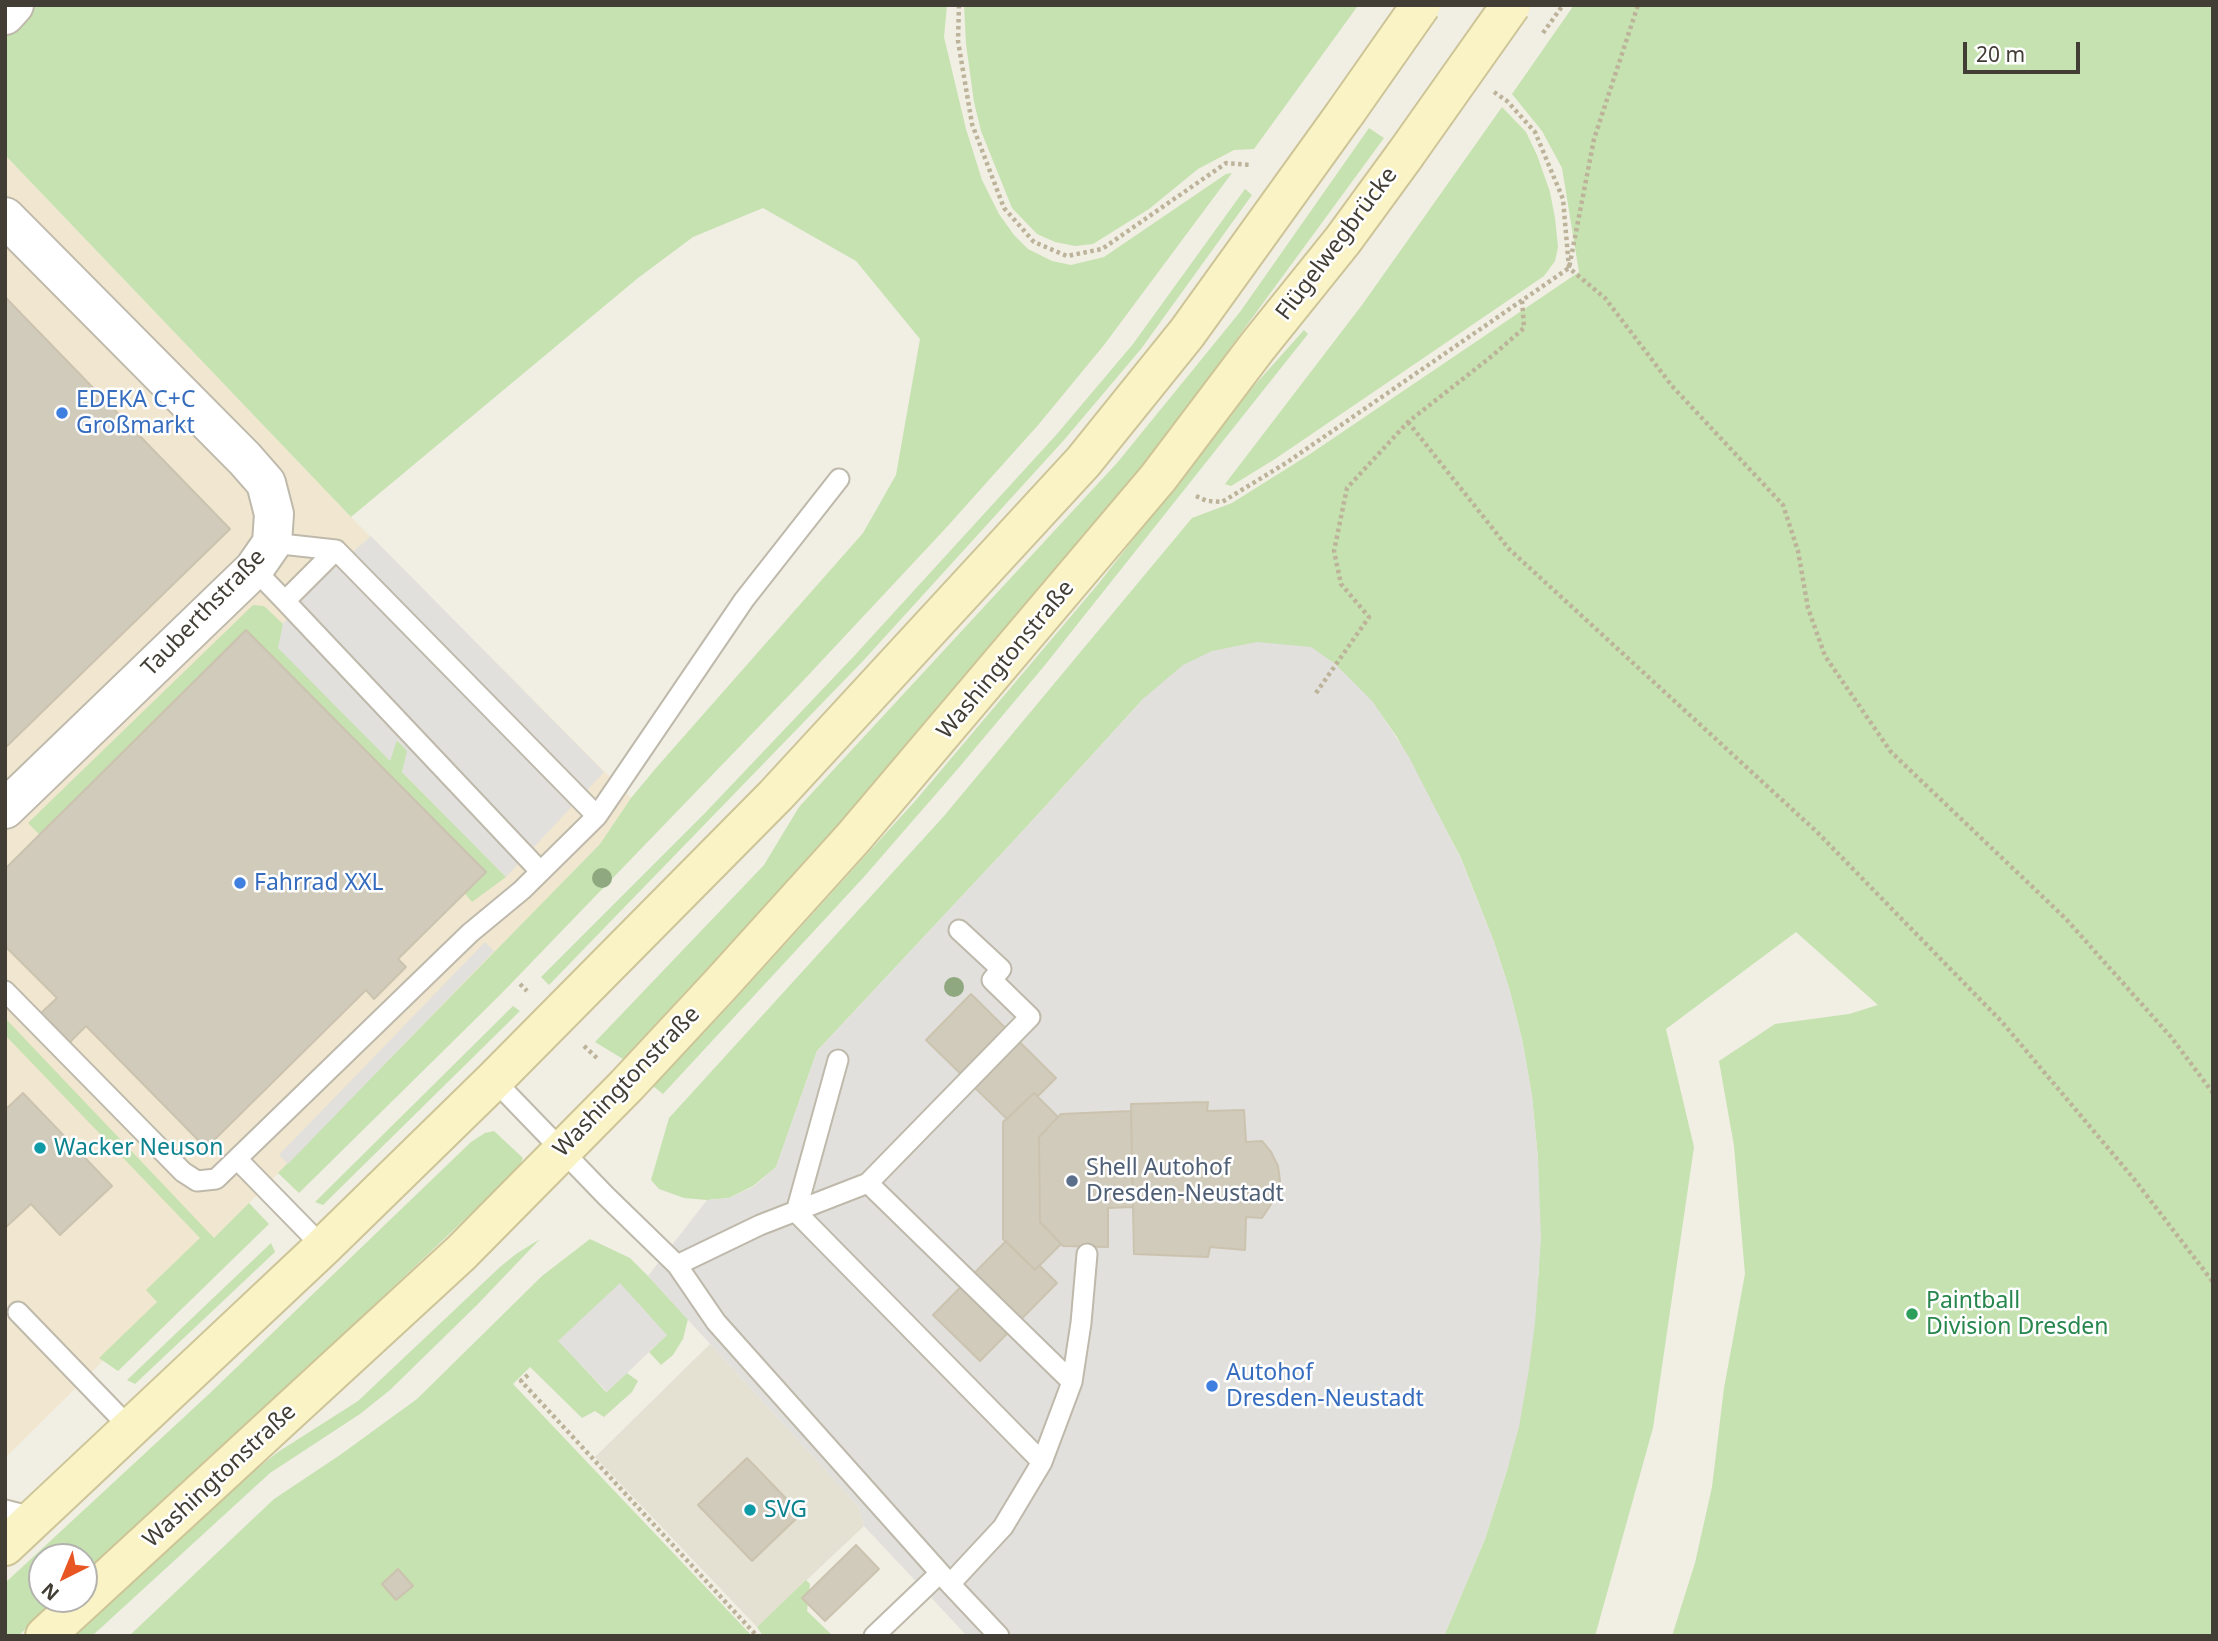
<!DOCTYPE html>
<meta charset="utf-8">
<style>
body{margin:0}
#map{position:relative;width:2218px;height:1641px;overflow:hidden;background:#f1eee4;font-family:"Noto Sans",sans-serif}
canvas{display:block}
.frame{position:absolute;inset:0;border:7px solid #423e35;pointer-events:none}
.north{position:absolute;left:28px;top:1543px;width:70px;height:70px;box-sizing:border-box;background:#fff;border:2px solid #b3b2ae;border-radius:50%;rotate:223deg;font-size:19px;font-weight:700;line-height:28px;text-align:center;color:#423e35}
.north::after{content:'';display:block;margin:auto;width:24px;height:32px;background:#e85624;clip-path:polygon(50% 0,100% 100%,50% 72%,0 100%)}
.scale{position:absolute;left:1963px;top:42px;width:117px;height:32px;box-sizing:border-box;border:4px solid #423e35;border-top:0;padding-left:9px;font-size:21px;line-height:24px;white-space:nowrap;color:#423e35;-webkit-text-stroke:5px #fff;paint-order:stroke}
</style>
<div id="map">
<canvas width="2218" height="1641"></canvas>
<div class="frame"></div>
<div class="north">N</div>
<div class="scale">20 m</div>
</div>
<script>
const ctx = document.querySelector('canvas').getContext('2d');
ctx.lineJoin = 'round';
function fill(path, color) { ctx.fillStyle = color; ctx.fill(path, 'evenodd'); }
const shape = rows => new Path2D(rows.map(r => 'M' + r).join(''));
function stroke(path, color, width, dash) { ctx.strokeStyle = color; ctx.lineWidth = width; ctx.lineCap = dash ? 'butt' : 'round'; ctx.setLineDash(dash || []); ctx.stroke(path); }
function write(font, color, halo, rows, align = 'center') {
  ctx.font = font + ' "Noto Sans",sans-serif'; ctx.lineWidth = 5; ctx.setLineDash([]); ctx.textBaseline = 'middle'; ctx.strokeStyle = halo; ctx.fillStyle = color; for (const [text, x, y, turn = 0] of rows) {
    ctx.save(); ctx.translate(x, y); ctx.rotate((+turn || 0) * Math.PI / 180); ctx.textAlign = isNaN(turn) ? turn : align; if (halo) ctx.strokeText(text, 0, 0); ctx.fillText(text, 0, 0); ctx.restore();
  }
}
fill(shape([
 [710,1344,859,1507,864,1526,757,1627,595,1457]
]), '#e4e1d3');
fill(shape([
 [5,155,351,517,631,798,600,844,215,1238,102,1362,5,1458]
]), '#f1e7d0');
fill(shape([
 [5,5,947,5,944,37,966,129,982,180,999,214,1014,235,1028,249,1052,261,1071,265,1104,257,1226,174,1232,173,1104,345,1039,424,945,529,800,684,500,995,299,1193,278,1173,600,844,631,798,656,768,863,533,896,475,920,339,856,261,763,208,693,237,638,278,351,517,5,155],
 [964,5,1355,5,1357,7,1254,149,1234,150,1198,169,1149,209,1093,244,1075,246,1055,242,1037,234,1012,208,981,131,974,102,966,44],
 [1574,5,2213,5,2213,1636,1672,1636,1695,1563,1712,1487,1724,1388,1745,1274,1734,1146,1719,1061,1775,1024,1849,1014,1878,1005,1796,932,1666,1029,1694,1147,1653,1428,1595,1636,1444,1636,1485,1539,1508,1467,1539,1272,1538,1159,1532,1096,1522,1039,1509,988,1494,942,1461,858,1397,737,1373,703,1334,663,1144,698,1019,835,817,1051,776,1167,753,1186,729,1198,707,1200,684,1198,659,1189,651,1180,669,1118,944,816,1192,518,1232,503,1310,454,1579,272,1562,168,1542,131,1512,94],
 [1502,107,1526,132,1537,155,1550,192,1555,218,1558,247,1555,261,1544,276,1275,459,1231,486,1225,484,1362,305],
 [1369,128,1384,138,1170,430,1121,493,862,803,623,1059,595,1042,764,865,799,807,1117,463,1240,312],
 [1245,189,1252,195,1141,349,1064,440,862,662,549,985,541,977,705,813,855,655,1057,434,1133,344],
 [1304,330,1308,334,1045,665,956,771,863,878,663,1094,653,1086,731,1004,916,800,1099,583,1253,387],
 [253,605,264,606,283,624,279,648,390,760,396,740,408,751,402,772,506,877,472,902,246,631,40,835,28,823],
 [513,1006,520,1011,323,1205,315,1202],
 [5,1018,214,1238,249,1203,269,1224,118,1371,99,1358,157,1302,146,1290,200,1238,5,1035],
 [494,1131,523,1158,518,1169,223,1448,84,1576,84,1557,42,1557,42,1599,58,1599,18,1636,5,1636,5,1583,209,1394,471,1142,485,1133],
 [540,1239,477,1305,390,1390,360,1414,270,1473,92,1636,74,1636,254,1471,278,1452,358,1401,500,1267,516,1254],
 [590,1239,630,1258,648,1276,688,1319,683,1339,673,1355,661,1365,649,1352,667,1335,558,1340,606,1392,627,1373,638,1381,632,1392,604,1417,595,1411,582,1418,530,1367,513,1384,752,1636,129,1636,274,1499,340,1455,417,1399,542,1276],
 [271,1243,275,1252,135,1384,127,1380],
 [806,1580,810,1584,807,1611,833,1636,763,1636,757,1627]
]), '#c6e2b0');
fill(shape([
 [371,536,604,772,506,877,402,772,407,751,397,740,390,761,278,648,283,624,314,586],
 [1257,642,1311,647,1334,663,1373,702,1409,757,1461,859,1494,942,1509,988,1522,1039,1532,1096,1538,1159,1541,1239,1535,1323,1529,1369,1519,1427,1508,1467,1485,1539,1444,1636,967,1636,864,1526,859,1507,648,1276,707,1200,729,1198,753,1187,776,1167,817,1051,1019,835,1144,698,1183,665,1212,651],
 [971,994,1056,1077,1038,1096,1058,1117,1061,1114,1131,1111,1131,1104,1207,1102,1207,1111,1244,1110,1246,1142,1262,1141,1271,1152,1278,1166,1280,1181,1277,1195,1262,1218,1246,1217,1245,1250,1210,1247,1207,1257,1134,1254,1133,1207,1108,1208,1108,1246,1061,1244,1039,1265,1056,1284,980,1361,933,1315,1006,1241,1003,1238,1003,1123,1007,1119,926,1040],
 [485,942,494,951,288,1164,279,1155],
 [620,1283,667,1335,607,1392,558,1341]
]), '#e2e0dc');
const building = shape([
 [5,297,230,529,5,748,5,297],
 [246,630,486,872,398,959,406,967,374,999,366,990,206,1148,86,1026,69,1043,40,1014,57,998,5,946,5,869,246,630],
 [971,994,1056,1078,1038,1096,1034,1093,1007,1119,926,1040,971,994],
 [23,1093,112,1186,60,1235,31,1204,5,1228,5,1110,23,1093],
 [1034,1093,1058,1117,1039,1137,1040,1222,1061,1244,1035,1270,1003,1239,1003,1122,1034,1093],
 [1208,1102,1207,1111,1244,1110,1246,1142,1262,1141,1271,1152,1278,1166,1280,1181,1277,1195,1262,1218,1246,1217,1245,1250,1210,1247,1208,1257,1134,1254,1131,1104,1208,1102],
 [1131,1111,1133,1207,1108,1208,1108,1247,1063,1246,1040,1222,1039,1137,1061,1114,1131,1111],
 [1006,1241,1035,1270,1039,1265,1057,1283,980,1361,933,1315,1006,1241],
 [747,1458,801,1514,752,1561,698,1505,747,1458],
 [856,1545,879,1569,825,1621,802,1598,856,1545],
 [398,1569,413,1586,396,1600,382,1584,398,1569]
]);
fill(building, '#d1cbbb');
stroke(building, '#cbc3af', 2);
const lane = shape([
 [272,543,336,550],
 [254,569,285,601],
 [597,816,744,600,839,479],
 [5,991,183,1172,197,1181,216,1179,470,933,522,890,597,816,336,550,285,601,540,871],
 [838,1060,796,1212,1042,1462],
 [494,1080,606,1196,677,1265,716,1322,950,1584],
 [237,1159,323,1247],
 [868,1183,1030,1017,992,980,1001,969,959,930],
 [677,1265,760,1225,868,1183,1072,1382,1042,1462,1003,1527,950,1584,999,1636],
 [18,1312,131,1429],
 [1072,1382,1081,1323,1087,1254],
 [5,1510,36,1518],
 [874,1636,940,1573]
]);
const street = shape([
 [5,15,14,5],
 [5,217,245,459,266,483,274,514,272,543,254,569,5,809]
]);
const secondary = shape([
 [5,1546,323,1247,494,1080,776,795,1083,462,1187,333,1346,112],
 [45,1636,461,1253,626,1086,721,984,853,838,1158,478,1257,347,1343,240,1405,155]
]);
stroke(lane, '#beb9ab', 23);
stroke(street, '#beb9ab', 42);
stroke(secondary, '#cdc497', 42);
stroke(shape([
 [959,5,958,41,972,124,1004,208,1034,242,1067,256,1102,249,1226,163,1250,165],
 [1494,92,1507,101,1535,132,1563,199,1569,268,1605,298,1672,386,1783,505,1798,551,1808,608,1825,656,1891,752,2066,919,2171,1037,2213,1093],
 [1408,422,1509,549,1817,832,2002,1022,2134,1179,2213,1282],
 [1196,496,1207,501,1222,502,1286,463,1569,268,1594,139,1638,5],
 [1316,693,1369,617,1341,584,1334,551,1347,488,1408,422,1492,356,1524,328,1522,300],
 [520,984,527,991],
 [584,1046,598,1059],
 [528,1375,521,1381,757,1636]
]), '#bcb39a', 4.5, [3.5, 3.5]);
stroke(lane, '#fff', 19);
stroke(street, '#fff', 38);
stroke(secondary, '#faf3c5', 38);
const secondaryBridge = shape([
 [1346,112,1421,5],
 [1405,155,1511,5]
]);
stroke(secondaryBridge, '#cdc497', 42, []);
stroke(shape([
 [1543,33,1563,5]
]), '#bcb39a', 4.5, [3.5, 3.5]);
stroke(secondaryBridge, '#faf3c5', 38);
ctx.fillStyle = '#8fa87f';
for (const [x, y] of [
 [602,878],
 [954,987]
]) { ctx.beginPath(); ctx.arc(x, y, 10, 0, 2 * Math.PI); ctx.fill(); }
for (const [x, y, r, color] of [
 [62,413,7,"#3f7fe0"],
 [240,883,7,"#3f7fe0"],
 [40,1148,7,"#0f9aa8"],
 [1072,1181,7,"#5c6f8a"],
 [1912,1314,7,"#2e9e5b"],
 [1212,1386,7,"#3f7fe0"],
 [750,1510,7,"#0f9aa8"]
]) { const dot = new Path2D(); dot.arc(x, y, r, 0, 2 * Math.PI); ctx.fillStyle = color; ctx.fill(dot); stroke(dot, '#fff', 2.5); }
write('23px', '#423e35', '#fff', [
 ["Flügelwegbrücke",1337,244,-53],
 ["Tauberthstraße",204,613,-46],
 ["Washingtonstraße",1006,660,-50],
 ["Washingtonstraße",627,1082,-46],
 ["Washingtonstraße",220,1476,-43]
]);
write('23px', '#366cbe', '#fff', [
 ["EDEKA C+C",76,400],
 ["Großmarkt",76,426],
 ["Fahrrad XXL",254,883],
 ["Autohof",1226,1373],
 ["Dresden-Neustadt",1226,1399]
], 'left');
write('23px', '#0d838f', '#fff', [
 ["Wacker Neuson",54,1148],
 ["SVG",764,1510]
], 'left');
write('23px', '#4e5e75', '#fff', [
 ["Shell Autohof",1086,1168],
 ["Dresden-Neustadt",1086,1194]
], 'left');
write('23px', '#27864d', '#fff', [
 ["Paintball",1926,1301],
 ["Division Dresden",1926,1327]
], 'left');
</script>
